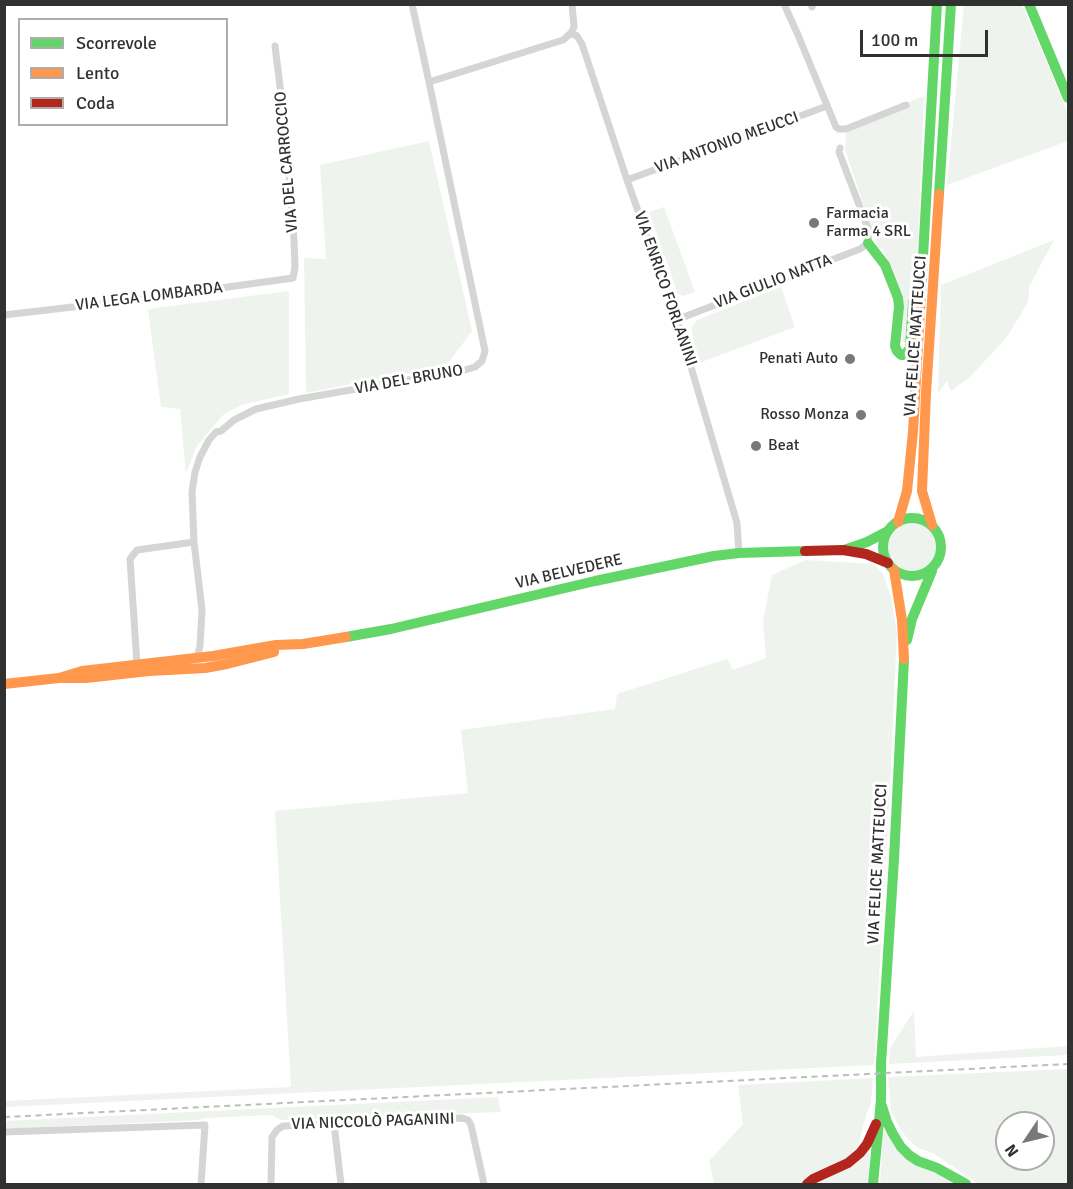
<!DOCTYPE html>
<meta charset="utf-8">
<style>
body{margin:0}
#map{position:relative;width:1073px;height:1189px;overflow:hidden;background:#fff;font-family:Signika,sans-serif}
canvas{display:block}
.frame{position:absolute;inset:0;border:6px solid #313131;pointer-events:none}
.legend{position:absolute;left:18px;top:18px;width:210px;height:108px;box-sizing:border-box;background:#fff;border:2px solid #adadad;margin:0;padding:8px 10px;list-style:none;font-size:18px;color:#313131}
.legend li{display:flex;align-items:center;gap:12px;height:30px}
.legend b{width:30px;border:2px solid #adadad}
.north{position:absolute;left:995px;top:1111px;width:60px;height:60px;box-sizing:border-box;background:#fff;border:2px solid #adadad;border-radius:50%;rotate:235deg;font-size:16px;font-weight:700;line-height:24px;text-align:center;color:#313131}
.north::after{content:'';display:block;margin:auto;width:21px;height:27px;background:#797979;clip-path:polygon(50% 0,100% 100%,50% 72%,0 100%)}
.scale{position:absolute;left:860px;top:30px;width:128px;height:27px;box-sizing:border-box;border:3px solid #313131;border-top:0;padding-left:8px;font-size:18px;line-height:21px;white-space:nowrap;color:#313131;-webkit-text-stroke:4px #fff;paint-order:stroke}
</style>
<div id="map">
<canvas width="1073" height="1189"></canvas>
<div class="frame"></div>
<ul class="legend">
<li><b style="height:8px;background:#63d668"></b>Scorrevole</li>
<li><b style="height:8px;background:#ff974d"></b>Lento</li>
<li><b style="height:8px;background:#b3261e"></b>Coda</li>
</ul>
<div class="north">N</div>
<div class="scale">100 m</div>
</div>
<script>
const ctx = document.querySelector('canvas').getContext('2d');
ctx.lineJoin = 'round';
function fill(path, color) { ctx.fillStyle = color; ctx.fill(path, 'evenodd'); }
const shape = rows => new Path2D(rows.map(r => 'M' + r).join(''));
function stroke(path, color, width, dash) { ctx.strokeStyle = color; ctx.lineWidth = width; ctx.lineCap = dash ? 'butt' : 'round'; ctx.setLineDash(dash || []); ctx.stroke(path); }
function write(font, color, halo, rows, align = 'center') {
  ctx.font = font + ' Signika,sans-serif'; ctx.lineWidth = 6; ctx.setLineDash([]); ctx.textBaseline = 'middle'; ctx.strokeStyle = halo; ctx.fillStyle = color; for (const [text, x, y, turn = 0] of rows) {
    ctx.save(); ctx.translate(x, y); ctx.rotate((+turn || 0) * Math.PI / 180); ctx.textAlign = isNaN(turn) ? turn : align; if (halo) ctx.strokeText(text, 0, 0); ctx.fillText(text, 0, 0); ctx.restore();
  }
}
fill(shape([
 [964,5,1022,5,1068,113,1068,141,947,185],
 [924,96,916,286,910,299,908,343,902,342,904,306,900,290,883,249,878,248,845,150,846,134,848,127],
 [429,141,472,331,446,366,306,393,304,258,326,259,320,165],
 [664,207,695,292,683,296,678,294,649,212],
 [1054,240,1029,287,1028,302,1007,337,971,376,951,391,947,381,938,393,941,285],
 [781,287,795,327,699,363,692,333,692,327,697,320],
 [289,291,289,394,241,405,223,415,197,446,186,473,180,409,161,407,148,309],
 '888 547a24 24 0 1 1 48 0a24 24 0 1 1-48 0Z',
 [806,560,874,564,883,574,891,596,897,633,890,786,874,1065,5,1107,5,1101,291,1087,275,811,468,793,461,730,615,709,617,694,727,659,733,670,766,658,763,621,772,575],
 [914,1011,916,1057,1068,1046,1068,1055,889,1064,890,1048],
 [1068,1069,1068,1184,978,1184,933,1153,918,1148,907,1138,898,1125,891,1110,888,1077],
 [1007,1123,1043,1123,1043,1159,1007,1159],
 [873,1078,871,1104,866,1115,859,1143,854,1152,847,1158,801,1184,714,1184,709,1161,743,1124,738,1085],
 [498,1097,501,1112,281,1120,271,1115,204,1118,198,1120,5,1129,5,1121],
 [883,1130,885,1130,898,1151,909,1161,921,1168,946,1177,958,1184,880,1184],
 [870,1147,868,1184,814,1184,821,1180]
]), '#eff3ed');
stroke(shape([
 [412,4,429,82],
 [784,4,798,35,836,127,839,129,846,129,906,105],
 [811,4,812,7],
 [571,33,577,36,582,44,627,180,678,323,737,523,739,553],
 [627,180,827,106],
 [4,315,141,299,293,278,295,267,294,240,286,134,275,46],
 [676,320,860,249,868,243,869,231,839,152,840,148],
 [197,658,200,646,202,610,194,542,192,492,195,472,200,457,209,440,216,432,221,431,234,420,256,409,299,399,465,370,475,367,482,361,485,351,429,82,563,40,571,33,574,27,572,4],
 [137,664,130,559,137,550,194,542],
 [334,1124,341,1184],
 [4,1132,205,1125,201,1184],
 [271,1184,272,1137,277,1130,283,1126,462,1118,468,1120,471,1125,484,1184]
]), '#d5d5d5', 7);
stroke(shape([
 [1029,4,1068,98],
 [939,194,951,4],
 [868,243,885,265,898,298,899,307,895,346,897,351,901,355,905,355,910,348,913,302,920,291],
 [921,293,937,4],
 '883 547a29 29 0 1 1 58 0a29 29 0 1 1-58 0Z',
 [844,550,867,542,888,531],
 [346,637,391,629,595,581,714,556,739,553,805,551],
 [907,640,912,619,932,571],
 [882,1106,887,1122,893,1134,901,1147,909,1155,918,1161,937,1168,966,1184],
 [873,1184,881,1100,881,1064,894,859,904,659]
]), '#63d668', 10);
stroke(shape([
 [898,522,907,491,913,432,921,293],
 [932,525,922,491,926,393,939,194],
 [894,570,902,620,904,659],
 [59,678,82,671,213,656,276,645,303,644,346,637],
 [4,684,59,678,86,678,149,671,205,668,227,664,274,652]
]), '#ff974d', 10);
stroke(shape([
 [805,551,843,550,866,554,888,563],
 [807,1184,813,1179,848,1163,860,1153,867,1144,876,1124]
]), '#b3261e', 10);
stroke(shape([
 [4,1117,1068,1064]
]), '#bdbdbd', 2, [6, 4.5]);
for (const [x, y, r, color] of [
 [814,223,6,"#797979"],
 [850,359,6,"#797979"],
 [861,415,6,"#797979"],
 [756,446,6,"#797979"]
]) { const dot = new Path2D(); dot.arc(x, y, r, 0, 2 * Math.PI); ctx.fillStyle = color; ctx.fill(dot); stroke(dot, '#fff', 2); }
write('16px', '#313131', '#fff', [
 ["VIA ANTONIO MEUCCI",727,143,-20],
 ["VIA DEL CARROCCIO",287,162,-95],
 ["VIA GIULIO NATTA",773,282,-21],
 ["VIA ENRICO FORLANINI",665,289,71],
 ["VIA LEGA LOMBARDA",149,297,-7],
 ["VIA FELICE MATTEUCCI",916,336,-86],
 ["VIA DEL BRUNO",409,380,-10],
 ["VIA BELVEDERE",569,572,-13],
 ["VIA FELICE MATTEUCCI",878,864,-87],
 ["VIA NICCOLÒ PAGANINI",373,1122,-2]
]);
write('16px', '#313131', '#fff', [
 ["Farmacia",826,214],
 ["Farma 4 SRL",826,232],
 ["Penati Auto",838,359,"right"],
 ["Rosso Monza",849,415,"right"],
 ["Beat",768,446]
], 'left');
</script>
